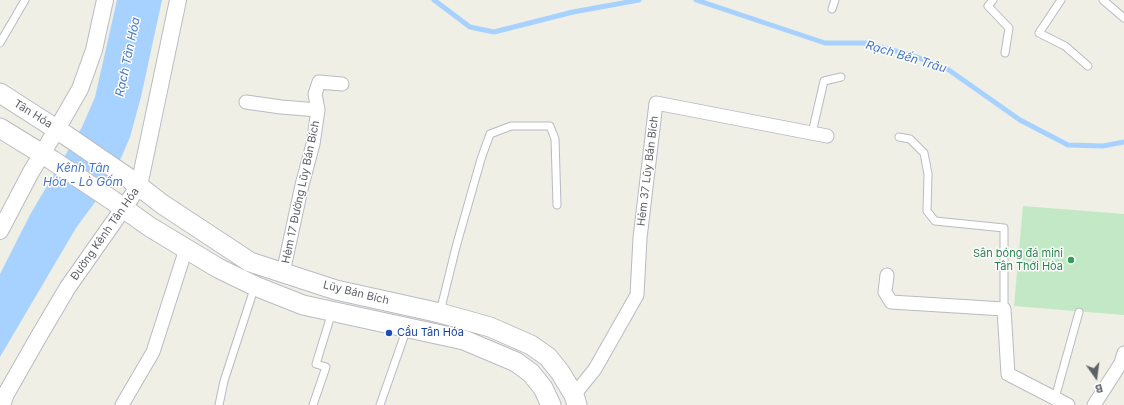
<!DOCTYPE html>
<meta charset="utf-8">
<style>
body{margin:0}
#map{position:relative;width:1124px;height:405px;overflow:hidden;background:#f0efe6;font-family:Inter,sans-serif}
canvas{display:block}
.north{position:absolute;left:1076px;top:357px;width:40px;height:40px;-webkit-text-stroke:3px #fff;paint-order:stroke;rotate:166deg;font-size:11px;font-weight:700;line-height:16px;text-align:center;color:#5e6167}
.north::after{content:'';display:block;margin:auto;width:14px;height:18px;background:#5e6167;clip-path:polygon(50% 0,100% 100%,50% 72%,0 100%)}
</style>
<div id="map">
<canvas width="1124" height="405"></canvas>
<div class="north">B</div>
</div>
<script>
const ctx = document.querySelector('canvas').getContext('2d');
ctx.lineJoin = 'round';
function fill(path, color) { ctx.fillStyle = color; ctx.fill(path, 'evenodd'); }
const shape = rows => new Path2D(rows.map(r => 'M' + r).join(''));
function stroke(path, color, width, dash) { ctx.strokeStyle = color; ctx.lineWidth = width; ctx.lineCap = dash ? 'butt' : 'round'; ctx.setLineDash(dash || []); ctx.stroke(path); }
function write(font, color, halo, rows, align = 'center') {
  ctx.font = font + ' Inter,sans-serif'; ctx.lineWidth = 3; ctx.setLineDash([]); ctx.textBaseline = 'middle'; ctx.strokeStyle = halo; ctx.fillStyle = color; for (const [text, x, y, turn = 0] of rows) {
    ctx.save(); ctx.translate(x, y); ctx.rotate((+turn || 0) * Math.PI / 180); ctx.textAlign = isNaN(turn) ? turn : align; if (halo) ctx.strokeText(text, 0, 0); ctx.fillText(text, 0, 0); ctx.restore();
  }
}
fill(shape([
 [1023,206,1124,214,1124,315,1014,306]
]), '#c2e8c5');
fill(shape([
 [117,0,162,0,141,97,130,137,122,156,104,190,76,228,0,357,0,274,31,213,82,127,95,97]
]), '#a7d2ff');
stroke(shape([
 [434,0,470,27,494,32,573,12,639,0],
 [696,0,825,43,866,43,914,56,946,68,1020,120,1068,145,1103,146,1124,142]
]), '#a7d2ff', 5);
const service = shape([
 [993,0,988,6,1009,28,1005,53],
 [1061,0,1039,33,1065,46,1088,66],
 [1103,0,1124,18],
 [832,9,835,0],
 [0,43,25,0],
 [812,133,824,81,841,77],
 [899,137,910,139,924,153,928,174,927,211,935,221,1004,228,1004,309],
 [440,312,456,247,481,159,490,134,511,126,550,126,555,139,557,205],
 [1055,398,1079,312],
 [219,405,224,381,255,286],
 [313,405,326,367,316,364,332,312],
 [380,405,407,328]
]);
const minor = shape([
 [246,102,281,107,318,110],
 [283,273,302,185,313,144,318,110,315,94,319,82,342,84],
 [887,275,885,292,891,302,1004,309,1008,374,1068,405],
 [574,395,595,369,637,295,640,238,656,103,827,136],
 [122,405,153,352,186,249],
 [1094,405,1121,363,1124,353]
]);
const tertiary = shape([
 [0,231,31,172,57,129,80,89,94,50,105,0],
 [2,405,6,394,39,336,68,287,139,186,178,0]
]);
const secondary = shape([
 [0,93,67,136,127,177,162,204,250,262,336,290,440,313,490,327,531,345,548,357,560,372,574,395,577,405],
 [0,128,52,160,112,200,150,227,218,268,255,286,303,305,464,340,516,362,531,373,543,388,551,405]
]);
stroke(service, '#b8bbc0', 9);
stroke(minor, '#b8bbc0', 15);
stroke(tertiary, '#b8bbc0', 18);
stroke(secondary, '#b9bcc2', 21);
stroke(service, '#fff', 7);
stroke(minor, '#fff', 13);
stroke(tertiary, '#fff', 16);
stroke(secondary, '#fff', 19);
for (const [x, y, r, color] of [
 [1071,260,4,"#2e9e5b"],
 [389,333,4,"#1a4fb4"]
]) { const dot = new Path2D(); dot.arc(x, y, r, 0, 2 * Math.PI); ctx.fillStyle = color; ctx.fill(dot); stroke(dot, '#fff', 1.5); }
write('11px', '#5e6167', '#fff', [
 ["Tân Hóa",33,114,32],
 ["Hẻm 37 Lũy Bán Bích",648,171,-83],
 ["Hẻm 17 Đường Lũy Bán Bích",301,192,-78],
 ["Đường Kênh Tân Hóa",105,234,-55],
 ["Lũy Bán Bích",356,293,14]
]);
write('11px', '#27864d', '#fff', [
 ["Sân bóng đá mini",1063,254],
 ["Tân Thới Hòa",1063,267]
], 'right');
write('11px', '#164399', '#fff', [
 ["Cầu Tân Hóa",397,333]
], 'left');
write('italic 12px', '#4376be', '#fff', [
 ["Rạch Tân Hóa",128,57,-78],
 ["Rạch Bến Trâu",906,57,17],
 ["Kênh Tân",83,168],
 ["Hóa - Lò Gốm",83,182]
]);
</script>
